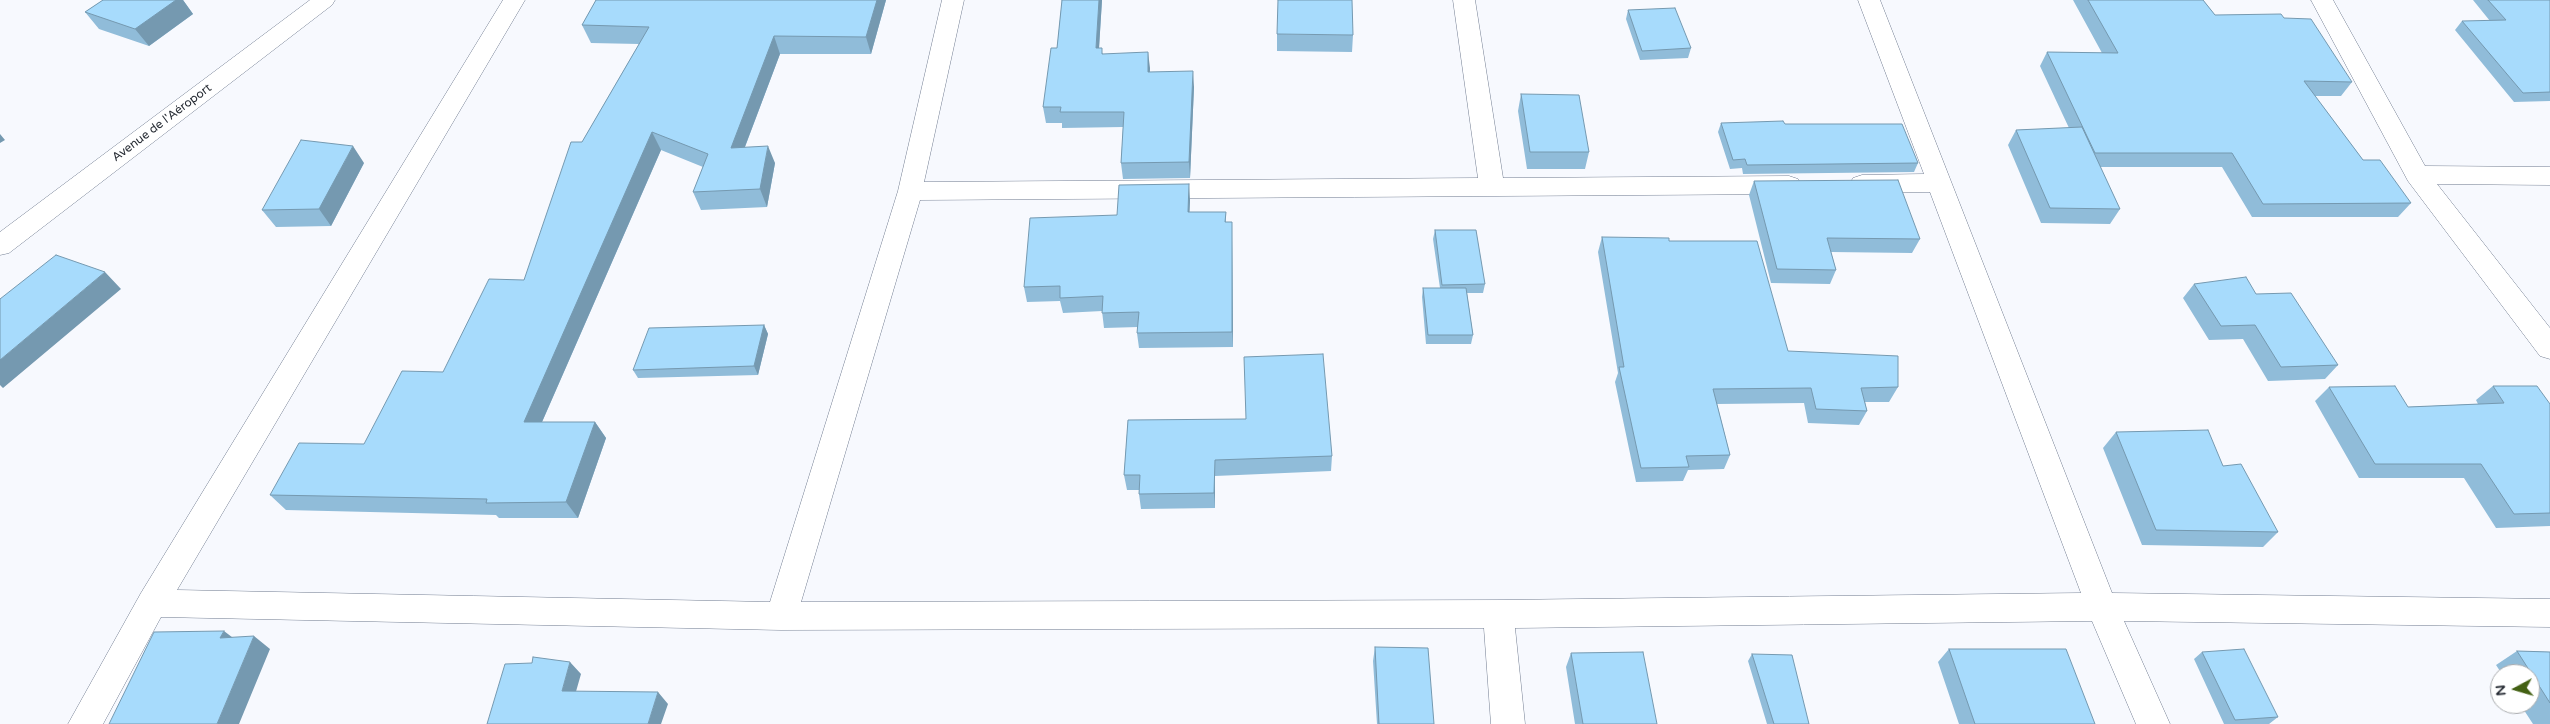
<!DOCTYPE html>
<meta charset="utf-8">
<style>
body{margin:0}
#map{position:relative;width:2550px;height:724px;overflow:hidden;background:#f7f9fe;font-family:"Varela Round",sans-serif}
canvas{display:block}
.north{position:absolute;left:2490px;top:664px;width:50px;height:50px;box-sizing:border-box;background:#fff;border:1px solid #a9abae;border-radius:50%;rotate:264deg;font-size:14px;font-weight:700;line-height:20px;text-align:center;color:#272c34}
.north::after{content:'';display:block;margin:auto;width:18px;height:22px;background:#436013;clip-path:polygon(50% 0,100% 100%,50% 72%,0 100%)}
</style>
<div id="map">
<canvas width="2550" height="724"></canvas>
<div class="north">N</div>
</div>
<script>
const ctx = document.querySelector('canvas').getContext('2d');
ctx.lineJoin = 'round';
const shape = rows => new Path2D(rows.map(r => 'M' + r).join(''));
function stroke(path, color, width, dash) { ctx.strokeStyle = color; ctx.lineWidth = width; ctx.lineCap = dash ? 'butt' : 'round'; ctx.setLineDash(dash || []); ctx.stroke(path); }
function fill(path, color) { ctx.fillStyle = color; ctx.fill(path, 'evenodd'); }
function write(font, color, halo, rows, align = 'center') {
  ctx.font = font + ' "Varela Round",sans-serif'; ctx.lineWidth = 4; ctx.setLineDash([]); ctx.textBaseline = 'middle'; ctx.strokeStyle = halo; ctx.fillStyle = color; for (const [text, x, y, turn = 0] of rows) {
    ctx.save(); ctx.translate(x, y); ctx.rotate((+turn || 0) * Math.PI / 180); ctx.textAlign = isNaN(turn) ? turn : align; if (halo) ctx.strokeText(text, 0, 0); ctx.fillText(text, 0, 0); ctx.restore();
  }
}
const minor = shape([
 [503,0,525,0,177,590,770,602,898,191,942,0,964,0,924,182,1478,178,1453,0,1475,0,1503,178,1789,176,1798,179,1801,185,1798,191,1789,194,920,200,801,602,1498,600,2081,593,1930,192,1862,193,1853,190,1850,184,1853,178,1862,175,1924,174,1858,0,1880,0,2112,593,2550,599,2550,627,2124,621,2170,724,2136,724,2092,621,1515,628,1525,724,1491,724,1484,628,781,630,161,617,103,724,68,724,141,593,503,0],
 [2311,0,2333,0,2425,166,2550,167,2550,185,2437,184,2550,328,2550,359,2540,356,2408,181,2311,0]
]);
const major = shape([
 [310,0,335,0,332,5,9,253,0,255,0,232,310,0]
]);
stroke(minor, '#737e92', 1);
stroke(major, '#737e92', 1);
fill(minor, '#fff');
fill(major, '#fff');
fill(shape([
 [103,0,183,0,193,14,149,46,99,29,85,12],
 [596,0,886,0,871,54,780,54,745,147,775,163,767,207,701,210,693,192,703,167,661,150,542,422,595,422,606,438,578,518,499,518,496,515,286,510,270,495,364,444,443,372,524,280,582,142,639,44,591,43,582,25],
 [1062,0,1102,0,1099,48,1103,54,1150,68,1150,72,1194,87,1190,178,1123,179,1121,163,1123,127,1062,128,1062,123,1046,123,1043,107,1057,48],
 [2073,0,2203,0,2215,15,2284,18,2352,82,2341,96,2315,96,2363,160,2411,203,2398,217,2252,217,2222,167,2100,167,2120,209,2110,224,2041,223,2008,145,2016,130,2069,128,2040,66,2047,52,2102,53],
 [2473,0,2550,0,2550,101,2514,102,2455,30,2462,21,2490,21],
 [1628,10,1691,48,1688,58,1640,60,1626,19],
 [1277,34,1353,35,1352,52,1277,51],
 [1521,94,1589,152,1585,169,1527,169,1518,111],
 [1721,123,1785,124,1918,163,1914,172,1743,174,1742,168,1730,169,1718,132],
 [364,163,331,226,276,227,262,210],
 [1754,181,1920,239,1912,253,1831,252,1836,270,1830,284,1771,283,1749,195],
 [1190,200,1189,212,1226,212,1226,222,1232,222,1233,347,1139,348,1137,333,1138,327,1104,328,1102,311,1063,313,1060,301,1027,302,1024,287,1117,215],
 [1435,230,1485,284,1483,293,1467,293,1473,335,1471,344,1426,344,1422,297,1423,288,1440,288,1433,239],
 [1602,237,1669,241,1788,351,1898,387,1889,402,1865,402,1867,411,1859,425,1808,423,1804,403,1717,404,1730,455,1724,469,1688,470,1683,481,1636,482,1615,382,1618,373,1598,252],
 [2194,284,2256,294,2338,365,2325,379,2268,381,2243,339,2209,340,2183,298],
 [764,325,768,334,758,375,638,378,633,370],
 [2493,386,2550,404,2550,526,2496,528,2464,478,2359,478,2315,401,2329,387,2408,407,2478,404,2476,400],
 [1128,420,1332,456,1331,471,1215,476,1215,508,1141,509,1139,494,1139,490,1127,490,1124,475],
 [2116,432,2223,466,2278,532,2263,547,2142,545,2103,448],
 [1375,647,1434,724,1377,724,1373,661],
 [1949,649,2095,724,1959,724,1938,662],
 [2517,651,2550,652,2550,724,2533,724,2520,704,2530,704,2530,674,2502,674,2496,665],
 [2202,652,2278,717,2269,724,2224,724,2194,659],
 [1571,653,1657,724,1575,724,1566,667],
 [1752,654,1809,724,1767,724,1748,661]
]), '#90bcd9');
fill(shape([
 [176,0,183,0,193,14,149,46,135,29],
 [877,0,886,0,871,54,866,37],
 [1099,0,1102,0,1098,64,1096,48],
 [774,36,780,54,738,165,731,148],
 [1148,52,1150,68,1149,88,1148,72],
 [1193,71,1194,87,1190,178,1189,162],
 [652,132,661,150,535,438,524,422],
 [0,134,5,140,0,143],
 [353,146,364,163,331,226,319,209],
 [768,146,775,163,767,207,760,189],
 [1189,184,1190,200,1189,228,1188,212],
 [1232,222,1232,237,1233,347,1232,332],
 [105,272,121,289,3,388,0,385,0,360],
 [764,325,768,334,758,375,754,366],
 [595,422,606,438,578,518,566,502],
 [1215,460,1215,508,1214,493],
 [224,631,241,644,220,638],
 [254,636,270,649,239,724,217,724],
 [570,662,581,674,573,702,562,691],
 [658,692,668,704,661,724,648,724]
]), '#7599b0');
const building = shape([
 [103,0,176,0,135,29,85,12,103,0],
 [596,0,877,0,866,37,774,36,731,148,768,146,760,189,693,192,708,154,652,132,524,422,595,422,566,502,486,503,487,499,270,495,299,443,364,444,402,371,443,372,489,279,524,280,571,142,582,142,649,27,582,25,596,0],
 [1062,0,1099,0,1096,48,1102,48,1102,54,1148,52,1148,72,1193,71,1189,162,1121,163,1124,112,1060,112,1061,107,1043,107,1051,48,1057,48,1062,0],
 [1278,0,1352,0,1353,35,1277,34,1278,0],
 [2088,0,2203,0,2215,15,2281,14,2284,18,2311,19,2352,82,2304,81,2363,160,2380,160,2411,203,2263,204,2232,153,2095,153,2047,52,2118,53,2088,0],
 [2488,0,2550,0,2550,92,2523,93,2462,21,2506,20,2488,0],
 [1675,8,1691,48,1642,51,1628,10,1675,8],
 [1521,94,1579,95,1589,152,1530,152,1521,94],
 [1783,121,1785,124,1902,124,1918,163,1747,165,1745,159,1733,160,1721,123,1783,121],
 [2082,127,2120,209,2050,208,2016,130,2082,127],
 [301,140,353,146,319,209,262,210,301,140],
 [1898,180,1920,239,1827,238,1836,270,1777,269,1754,181,1898,180],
 [1189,184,1188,212,1226,212,1225,222,1232,222,1232,332,1137,333,1139,312,1102,313,1103,296,1060,298,1060,286,1024,287,1030,218,1117,215,1119,185,1189,184],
 [1435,230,1476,230,1485,284,1442,285,1435,230],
 [1602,237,1669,238,1669,241,1757,241,1788,351,1898,356,1898,387,1861,388,1867,411,1816,409,1811,388,1713,389,1730,455,1686,456,1689,467,1641,468,1619,367,1624,367,1602,237],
 [56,255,105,272,0,360,0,299,56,255],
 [2246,277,2256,294,2291,293,2338,365,2281,367,2255,325,2221,326,2194,284,2246,277],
 [1423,288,1466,288,1473,335,1428,335,1423,288],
 [764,325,754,366,633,370,649,328,764,325],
 [1323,354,1332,456,1215,460,1214,493,1139,494,1140,475,1124,475,1128,420,1246,419,1244,357,1323,354],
 [2395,386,2408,407,2504,403,2493,386,2537,386,2550,404,2550,513,2514,514,2481,464,2375,464,2329,387,2395,386],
 [2208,430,2223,466,2241,464,2278,532,2156,530,2116,432,2208,430],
 [224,631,220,638,254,636,217,724,109,724,154,632,224,631],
 [1375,647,1428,648,1434,724,1379,724,1375,647],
 [1949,649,2066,649,2095,724,1975,724,1949,649],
 [2244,649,2278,717,2235,720,2202,652,2244,649],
 [2517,651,2550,652,2550,703,2517,651],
 [1643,652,1657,724,1583,724,1571,653,1643,652],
 [1752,654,1792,655,1809,724,1774,724,1752,654],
 [533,657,570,662,562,691,658,692,648,724,487,724,505,664,532,663,533,657]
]);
fill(building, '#a7dbfc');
stroke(building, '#7599b0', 1);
write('12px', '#272c34', '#fff', [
 ["Avenue de l'Aéroport",162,123,-37]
]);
</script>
